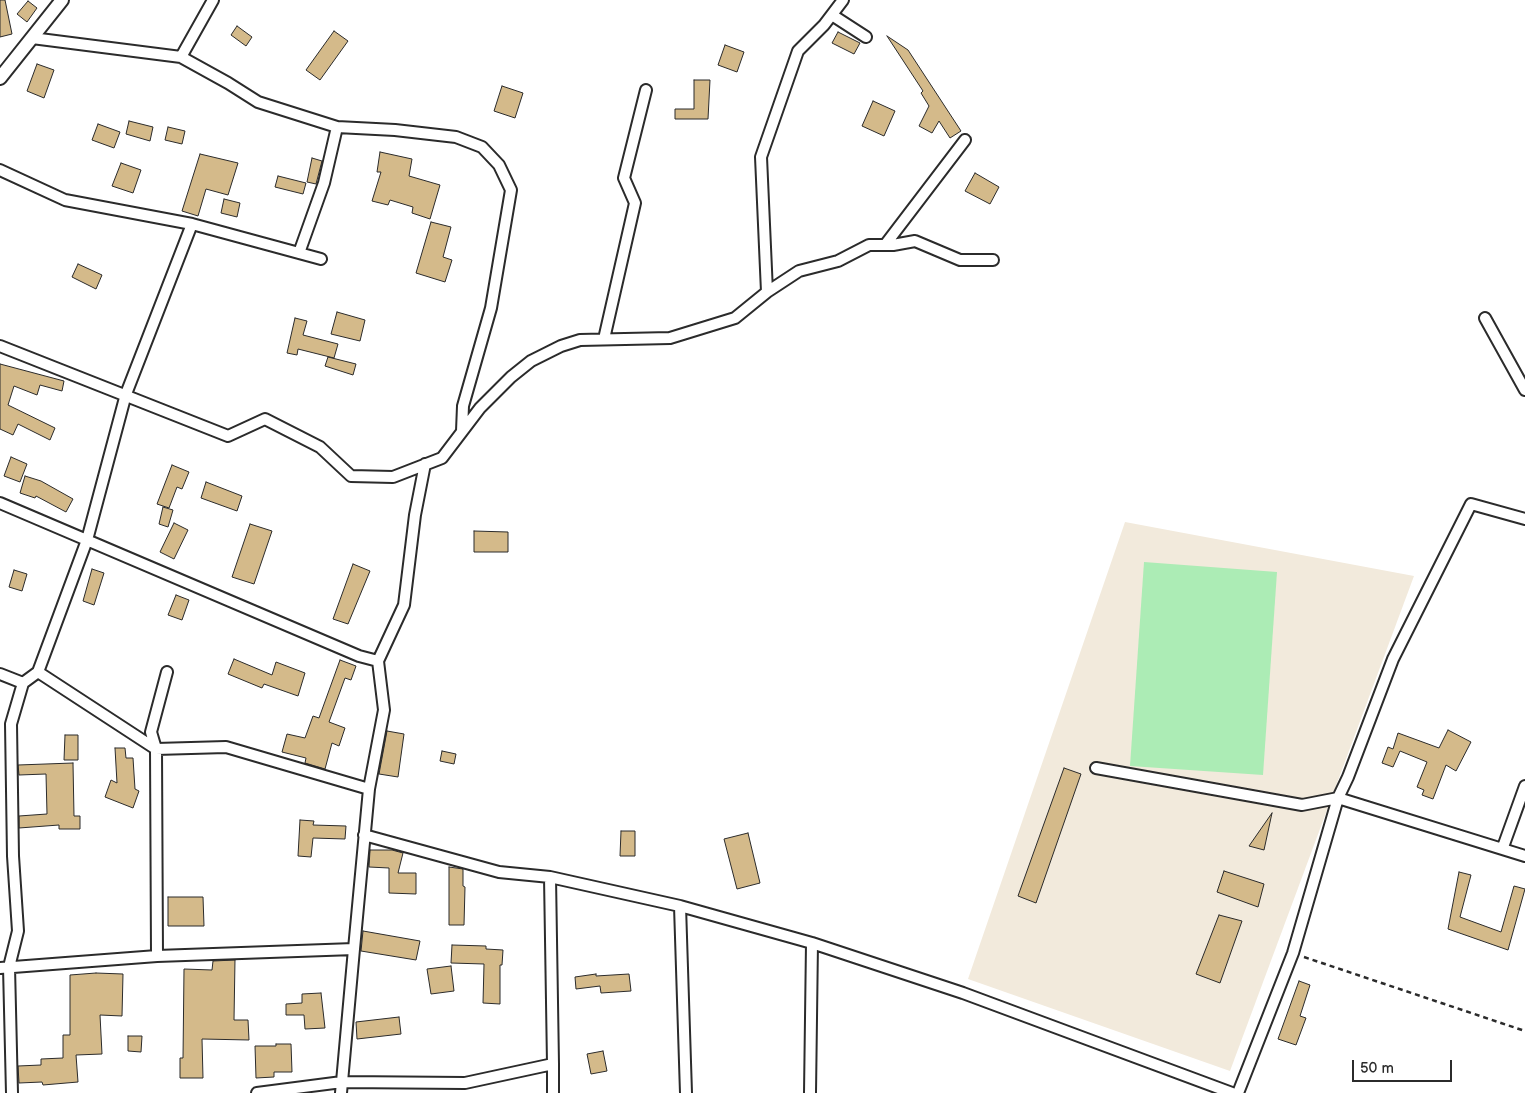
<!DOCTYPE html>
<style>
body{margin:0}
#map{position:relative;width:1525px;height:1093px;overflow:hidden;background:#fff;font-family:"Balsamiq Sans",sans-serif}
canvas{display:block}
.scale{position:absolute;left:1352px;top:1060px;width:100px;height:22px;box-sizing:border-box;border:2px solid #2b2b2b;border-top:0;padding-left:6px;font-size:15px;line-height:18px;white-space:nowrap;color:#2b2b2b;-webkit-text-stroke:4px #fff;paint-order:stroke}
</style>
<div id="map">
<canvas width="1525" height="1093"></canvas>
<div class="scale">50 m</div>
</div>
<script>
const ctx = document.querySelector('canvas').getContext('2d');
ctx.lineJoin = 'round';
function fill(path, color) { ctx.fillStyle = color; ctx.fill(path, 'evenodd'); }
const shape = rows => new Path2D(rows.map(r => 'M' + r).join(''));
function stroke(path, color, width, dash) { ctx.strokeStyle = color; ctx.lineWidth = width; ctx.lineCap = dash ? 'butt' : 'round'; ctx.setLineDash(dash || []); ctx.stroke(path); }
fill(shape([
 [1125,522,1414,576,1230,1071,968,979]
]), '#f2eadc');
fill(shape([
 [1144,562,1277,572,1263,775,1130,766]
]), '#acecb5');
const building = shape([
 [0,0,5,0,12,34,0,37,0,0],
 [28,1,37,8,27,22,17,14,28,1],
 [237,26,252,37,246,46,231,35,237,26],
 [334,31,348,41,320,80,306,70,334,31],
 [838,32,860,43,854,54,832,43,838,32],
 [887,36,908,50,961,131,950,138,939,121,932,133,919,126,929,106,921,93,923,91,887,36],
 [725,45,744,52,737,72,718,65,725,45],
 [37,64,54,70,44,98,27,91,37,64],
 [694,80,710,80,708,119,675,119,675,109,694,109,694,80],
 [502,86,523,93,515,118,494,111,502,86],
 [873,101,895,111,884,136,862,126,873,101],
 [129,121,153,127,150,141,126,134,129,121],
 [98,124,120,132,114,148,92,140,98,124],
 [168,127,185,131,182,144,165,140,168,127],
 [380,152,412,159,409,176,440,185,430,219,412,213,413,207,390,200,388,205,372,201,381,172,377,172,380,152],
 [200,154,238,163,228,195,206,189,198,216,182,211,200,154],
 [312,158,322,161,316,184,307,182,312,158],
 [121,163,141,170,133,193,112,186,121,163],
 [975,173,999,187,990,204,965,191,975,173],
 [278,176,306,183,303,194,275,187,278,176],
 [224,199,240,203,237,217,221,213,224,199],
 [431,222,451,227,443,257,452,260,445,282,416,273,431,222],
 [78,264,102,275,96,289,72,277,78,264],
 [337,312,365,320,360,341,331,334,337,312],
 [295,318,307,321,303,335,338,344,334,358,298,349,297,355,287,353,295,318],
 [328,357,356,364,353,375,325,366,328,357],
 [0,364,64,381,62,391,40,385,37,395,14,386,8,405,55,428,50,440,18,424,13,435,0,429,0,364],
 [11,457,27,464,20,482,4,476,11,457],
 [172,465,189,472,182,489,177,487,169,508,157,504,172,465],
 [25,476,41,481,73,499,66,512,36,496,35,498,20,493,25,476],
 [206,482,242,496,237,511,201,498,206,482],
 [163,507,173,510,168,527,159,524,163,507],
 [174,523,188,530,174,559,160,552,174,523],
 [250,524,272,531,254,584,232,577,250,524],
 [474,531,508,532,508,552,474,552,474,531],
 [353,564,370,571,348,624,333,619,353,564],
 [92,569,104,573,94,605,83,601,92,569],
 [14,570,27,574,22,591,9,587,14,570],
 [176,595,189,600,182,620,168,615,176,595],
 [234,659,272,675,276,662,305,673,298,696,264,684,262,688,228,674,234,659],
 [340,660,356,666,351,680,345,678,329,722,345,728,339,746,332,743,325,769,305,763,306,758,282,752,287,734,305,738,313,716,319,718,340,660],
 [1448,730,1471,742,1456,771,1446,765,1433,799,1422,795,1424,790,1417,787,1427,762,1400,751,1393,767,1382,763,1388,747,1393,749,1398,733,1439,748,1448,730],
 [387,731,404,734,398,777,379,774,387,731],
 [65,735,78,735,78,760,64,760,65,735],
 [115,748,125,748,126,758,133,758,135,789,139,791,133,808,105,797,111,780,117,783,115,748],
 [442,751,456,754,454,764,440,761,442,751],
 [73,763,74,816,80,816,80,829,59,829,59,825,19,828,19,816,47,814,46,774,19,775,18,765,73,763],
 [1064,768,1081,774,1036,903,1018,896,1064,768],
 [1272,813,1264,850,1249,846,1272,813],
 [300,820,314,821,313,825,346,826,345,839,313,838,311,857,298,856,300,820],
 [621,831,635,831,635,856,620,856,621,831],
 [748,833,760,883,737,889,724,839,748,833],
 [370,850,392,850,403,853,398,873,416,873,416,894,389,893,389,868,369,867,370,850],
 [449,867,463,869,463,886,465,887,464,925,449,925,449,867],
 [1224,871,1264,884,1258,907,1217,892,1224,871],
 [1459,872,1471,875,1460,917,1501,932,1514,886,1525,889,1508,950,1448,929,1459,872],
 [168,897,203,897,204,926,168,926,168,897],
 [1219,915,1242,921,1220,983,1196,974,1219,915],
 [363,931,420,941,416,960,361,951,363,931],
 [452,945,486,946,486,949,503,950,502,965,500,965,500,1004,483,1003,484,964,451,963,452,945],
 [235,960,234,1020,248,1020,249,1040,202,1039,203,1078,180,1078,180,1058,183,1058,184,969,212,970,213,961,235,960],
 [451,966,454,991,431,994,427,969,451,966],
 [96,973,123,974,122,1016,100,1015,102,1054,76,1055,78,1082,43,1085,42,1082,19,1083,18,1066,41,1065,41,1059,63,1058,63,1035,70,1035,70,975,96,973],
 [596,974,596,976,629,974,631,991,601,993,600,986,576,989,575,977,596,974],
 [1299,981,1310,985,1300,1016,1306,1018,1296,1045,1278,1039,1299,981],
 [321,993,325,1028,305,1029,304,1015,286,1015,286,1004,302,1003,302,994,321,993],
 [399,1017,401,1034,357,1039,356,1022,399,1017],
 [128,1036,142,1036,141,1052,128,1051,128,1036],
 [276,1044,291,1044,292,1072,274,1072,274,1077,256,1078,255,1046,276,1046,276,1044],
 [603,1051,607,1071,591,1074,587,1054,603,1051]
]);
fill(building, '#d4ba8a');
stroke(building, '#2b2b2b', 1);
const minor = shape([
 [832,15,866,37],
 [32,38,181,57,228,83,258,102,337,127,395,130,456,137,482,147,499,165,511,190,491,308,463,406,462,431],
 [181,57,213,0],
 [0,170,65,200,192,224,321,259],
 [885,245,965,140],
 [299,253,324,183,337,127],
 [767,292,761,157,798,51,824,25,843,0],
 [1485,318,1525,390],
 [604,339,635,203,624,178,646,90],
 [0,346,228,436,265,419,320,447,351,476,393,477,442,458,480,408,511,377,531,361,561,346,580,340,670,338,735,318,767,292,799,271,838,261,869,245,893,245,915,241,960,260,993,260],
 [0,503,359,656,378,661],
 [38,672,156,749,226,747,369,789],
 [0,674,23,683],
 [1096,768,1302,805,1338,798,1525,856],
 [364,835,499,872,550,877,680,906,812,943,963,993,1232,1093],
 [1503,847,1525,786],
 [550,877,553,1064],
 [680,906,686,1093],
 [157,956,156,749,151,732,167,672],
 [0,968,157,956,354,949,369,789,384,710,378,661,404,605,415,515,425,464],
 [12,1093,9,967,18,931,13,856,11,724,23,683,38,672,87,540,126,394,192,224],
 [257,1093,342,1082,465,1083,553,1064,553,1093],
 [341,1093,354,949],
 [810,1093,812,943],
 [1238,1093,1293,953,1338,798,1348,777,1393,659,1471,504,1525,519]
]);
const tertiary = shape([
 [0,78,62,0]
]);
stroke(minor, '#2b2b2b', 14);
stroke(tertiary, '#2b2b2b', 16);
stroke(shape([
 [1304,957,1525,1031]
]), '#2b2b2b', 2.5, [5, 4]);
stroke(minor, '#fff', 10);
stroke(tertiary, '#fff', 12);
</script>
